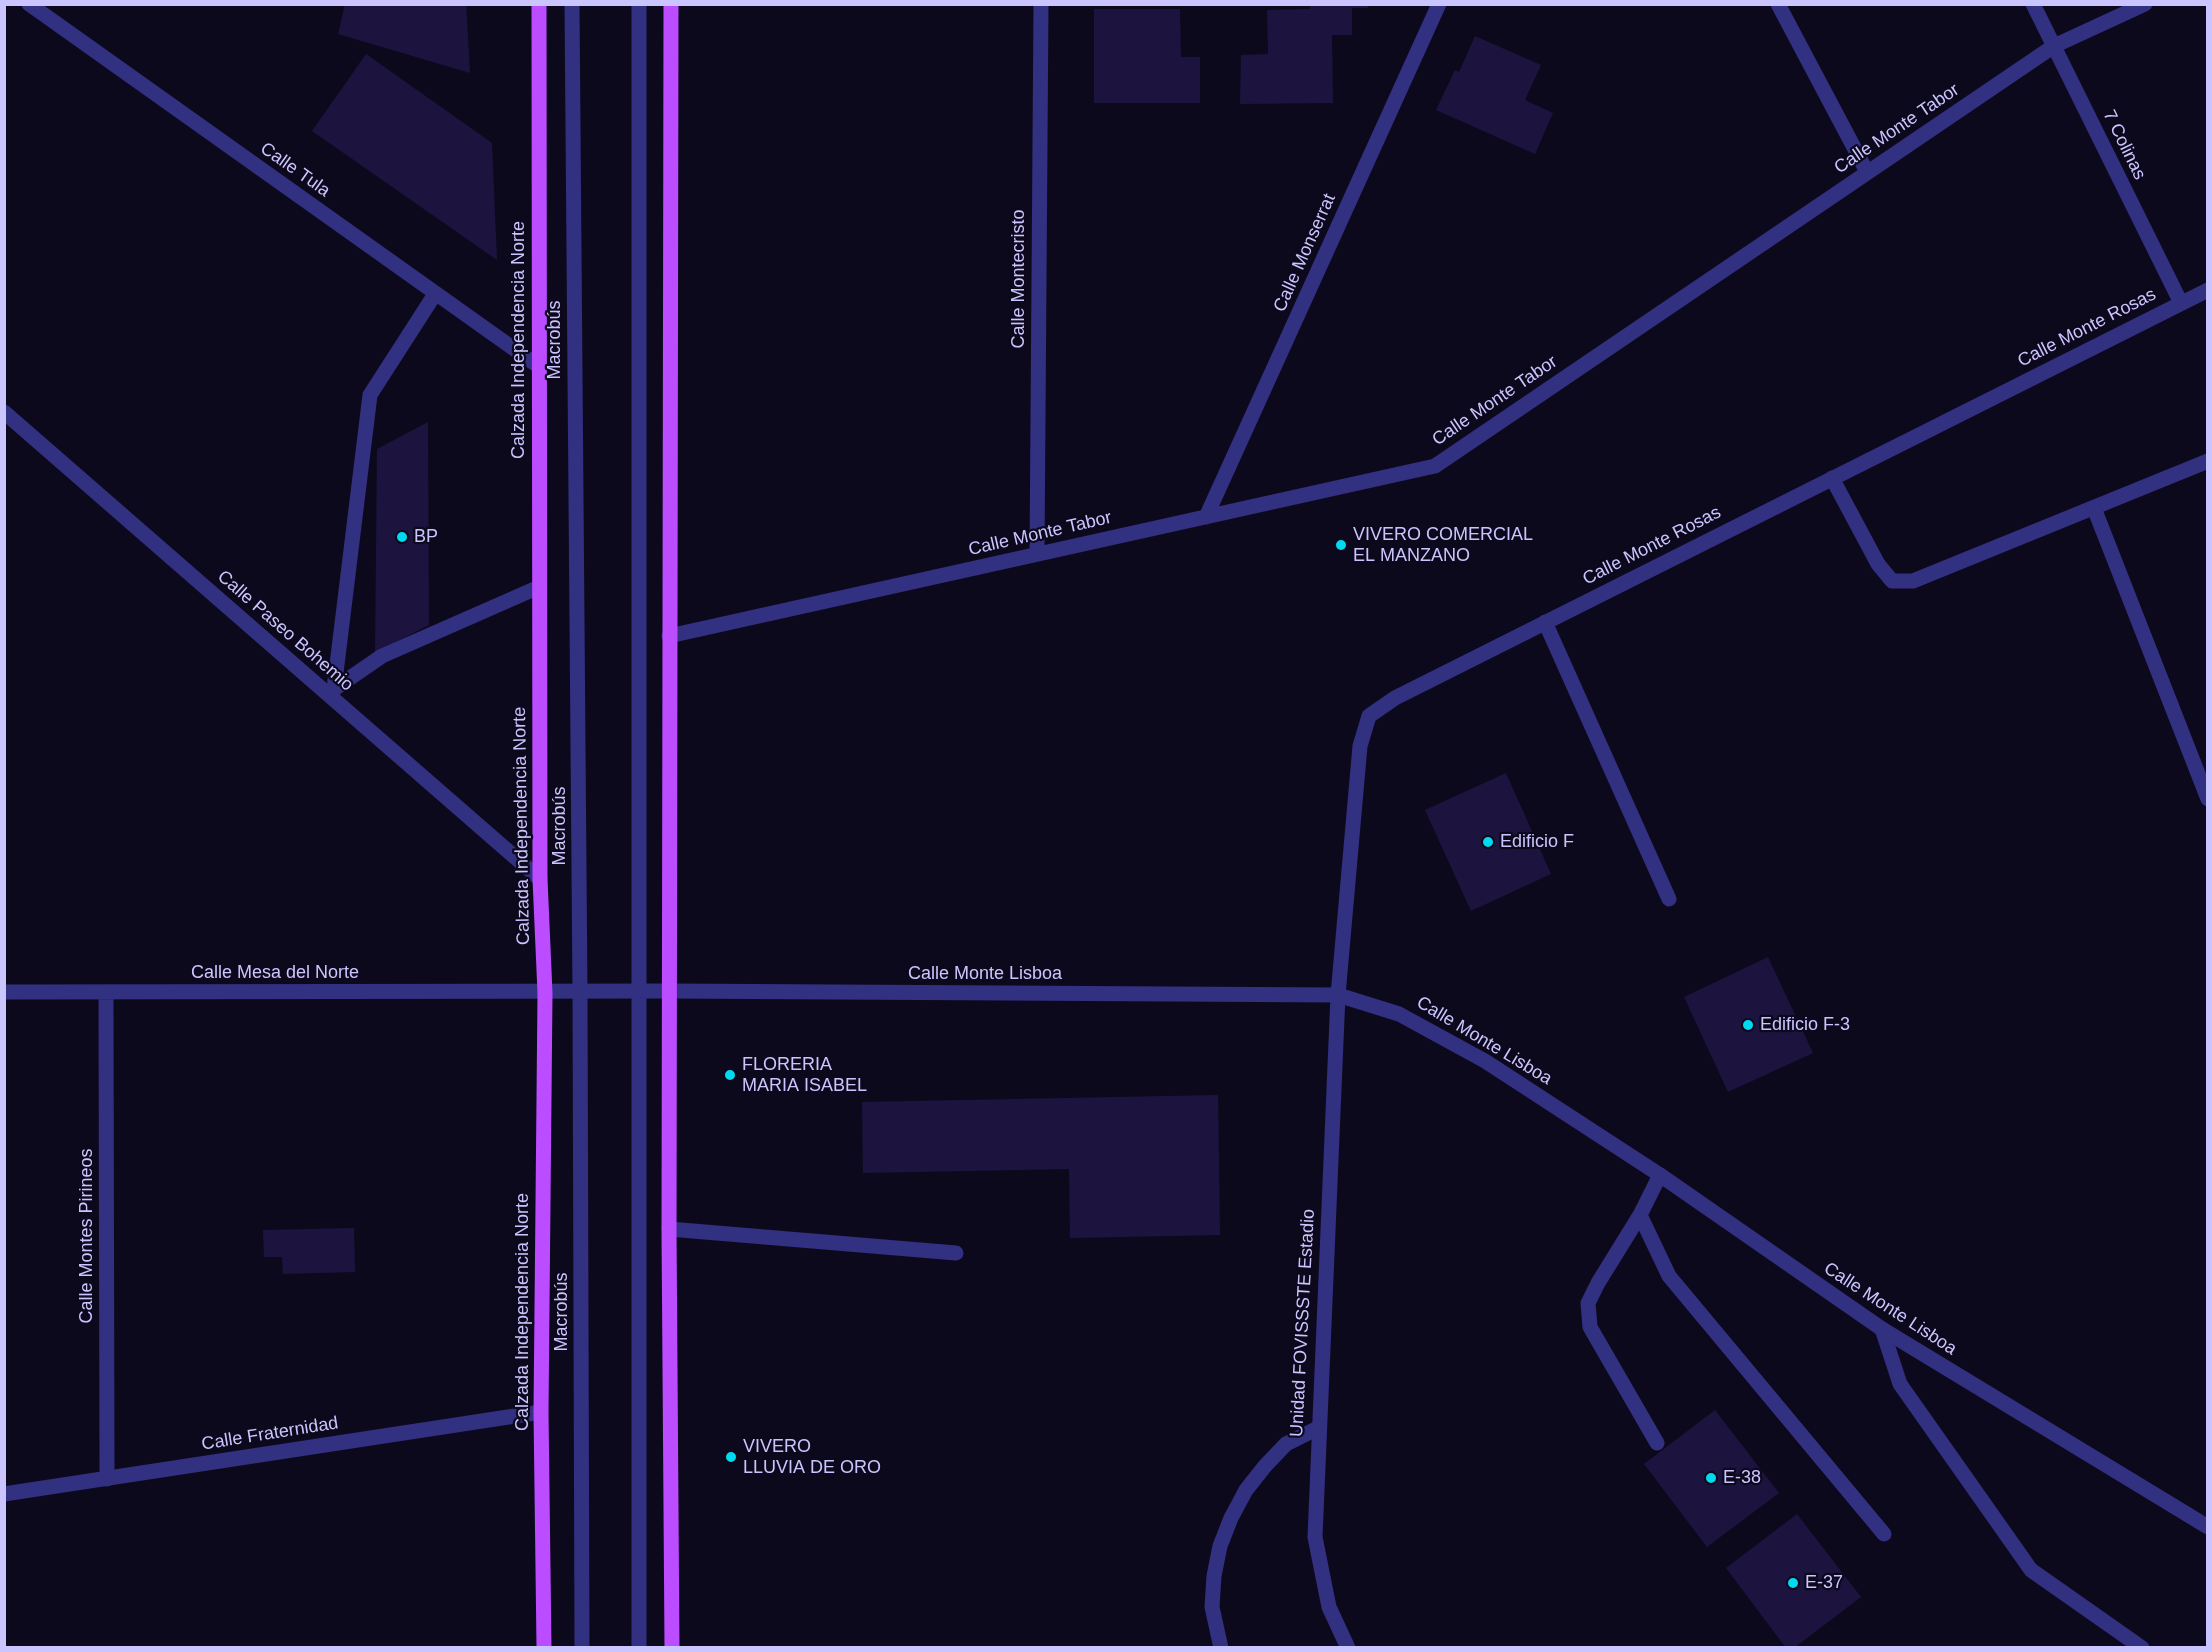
<!DOCTYPE html>
<meta charset="utf-8">
<style>
body{margin:0}
#map{position:relative;width:2212px;height:1652px;overflow:hidden;background:#0d091d;font-family:Arial,sans-serif}
canvas{display:block}
.frame{position:absolute;inset:0;border:6px solid #cbc5ff;pointer-events:none}
</style>
<div id="map">
<canvas width="2212" height="1652"></canvas>
<div class="frame"></div>
</div>
<script>
const ctx = document.querySelector('canvas').getContext('2d');
ctx.lineJoin = 'round';
function fill(path, color) { ctx.fillStyle = color; ctx.fill(path, 'evenodd'); }
const shape = rows => new Path2D(rows.map(r => 'M' + r).join(''));
function stroke(path, color, width, dash) { ctx.strokeStyle = color; ctx.lineWidth = width; ctx.lineCap = dash ? 'butt' : 'round'; ctx.setLineDash(dash || []); ctx.stroke(path); }
function write(font, color, halo, rows, align = 'center') {
  ctx.font = font + ' Arial,sans-serif'; ctx.lineWidth = 4.5; ctx.setLineDash([]); ctx.textBaseline = 'middle'; ctx.strokeStyle = halo; ctx.fillStyle = color; for (const [text, x, y, turn = 0] of rows) {
    ctx.save(); ctx.translate(x, y); ctx.rotate((+turn || 0) * Math.PI / 180); ctx.textAlign = isNaN(turn) ? turn : align; if (halo) ctx.strokeText(text, 0, 0); ctx.fillText(text, 0, 0); ctx.restore();
  }
}
fill(shape([
 [345,4,466,4,470,73,338,34],
 [1310,4,1368,4,1368,8,1352,8,1352,35,1332,35,1333,103,1240,104,1241,55,1268,54,1267,10,1310,9],
 [1094,9,1180,9,1181,57,1200,57,1200,103,1094,103],
 [1475,36,1541,65,1525,100,1553,113,1535,154,1436,110,1455,70,1459,72],
 [366,54,492,143,497,260,312,131],
 [428,422,429,625,375,653,377,449],
 [1506,773,1551,874,1471,911,1425,810],
 [1768,957,1813,1053,1728,1092,1684,997],
 [1218,1095,1220,1235,1070,1238,1069,1169,863,1173,862,1102],
 [354,1228,355,1272,283,1274,282,1257,264,1257,263,1230],
 [1715,1410,1779,1493,1707,1547,1644,1464],
 [1797,1514,1861,1597,1794,1648,1786,1648,1726,1568]
]), '#1c143f');
stroke(shape([
 [572,4,580,992,582,1648],
 [639,4,639,1648],
 [1778,4,1867,172],
 [1832,478,1878,564,1892,581,1913,581,2208,461],
 [1545,622,1669,899],
 [334,689,370,395,435,294],
 [333,693,334,689,382,656,539,587],
 [1660,1175,1640,1215,1669,1276,1884,1534],
 [1640,1215,1598,1283,1588,1303,1590,1327,1657,1443],
 [669,1229,956,1253],
 [1882,1329,1900,1384,2031,1570,2142,1648],
 [1221,1648,1212,1607,1214,1576,1220,1546,1231,1518,1246,1490,1265,1466,1286,1444,1318,1428]
]), '#323081', 15);
stroke(shape([
 [29,4,538,366],
 [2033,4,2181,303],
 [4,412,540,879],
 [2094,508,2208,799],
 [1206,517,1439,4],
 [1037,554,1041,4],
 [669,636,1435,466,2054,46,2145,4],
 [4,992,670,991,1338,995,1399,1014,1485,1061,1660,1175,1882,1329,2208,1527],
 [106,993,107,1479],
 [1348,1648,1329,1607,1315,1537,1338,995,1360,746,1369,716,1395,698,2208,290]
]), '#323081', 15);
stroke(shape([
 [4,1494,541,1412]
]), '#323081', 15);
stroke(shape([
 [539,4,540,879,545,993,541,1412,544,1648],
 [671,4,669,1229,672,1648]
]), '#bb4cff', 15);
for (const [x, y, r, color] of [
 [402,537,6,"#00daf0"],
 [1341,545,6,"#00daf0"],
 [1488,842,6,"#00daf0"],
 [1748,1025,6,"#00daf0"],
 [730,1075,6,"#00daf0"],
 [731,1457,6,"#00daf0"],
 [1711,1478,6,"#00daf0"],
 [1793,1583,6,"#00daf0"]
]) { const dot = new Path2D(); dot.arc(x, y, r, 0, 2 * Math.PI); ctx.fillStyle = color; ctx.fill(dot); stroke(dot, '#0d091d', 2); }
write('18px', '#cbc5ff', '#0d091d', [
 ["Calle Monte Tabor",1897,129,-34],
 ["7 Colinas",2124,145,64],
 ["Calle Tula",295,170,35],
 ["Calle Monserrat",1305,253,-66],
 ["Calle Montecristo",1019,279,-90],
 ["Calle Monte Rosas",2087,328,-27],
 ["Calzada Independencia Norte",519,340,-90],
 ["Macrobús",555,340,-90],
 ["Calle Monte Tabor",1495,401,-34],
 ["Calle Monte Tabor",1040,534,-13],
 ["Calle Monte Rosas",1652,546,-27],
 ["Calle Paseo Bohemio",285,631,41],
 ["Calzada Independencia Norte",522,826,-91],
 ["Macrobús",560,826,-90],
 ["Calle Mesa del Norte",275,973],
 ["Calle Monte Lisboa",985,974],
 ["Calle Monte Lisboa",1484,1041,31],
 ["Calle Montes Pirineos",87,1236,-90],
 ["Calle Monte Lisboa",1890,1309,33],
 ["Calzada Independencia Norte",523,1312,-90],
 ["Macrobús",562,1312,-90],
 ["Unidad FOVISSSTE Estadio",1303,1323,-87],
 ["Calle Fraternidad",270,1434,-9]
]);
write('18px', '#cbc5ff', '#0d091d', [
 ["VIVERO COMERCIAL",1353,535],
 ["EL MANZANO",1353,556],
 ["BP",414,537],
 ["Edificio F",1500,842],
 ["Edificio F-3",1760,1025],
 ["FLORERIA",742,1065],
 ["MARIA ISABEL",742,1086],
 ["VIVERO",743,1447],
 ["LLUVIA DE ORO",743,1468],
 ["E-38",1723,1478],
 ["E-37",1805,1583]
], 'left');
</script>
